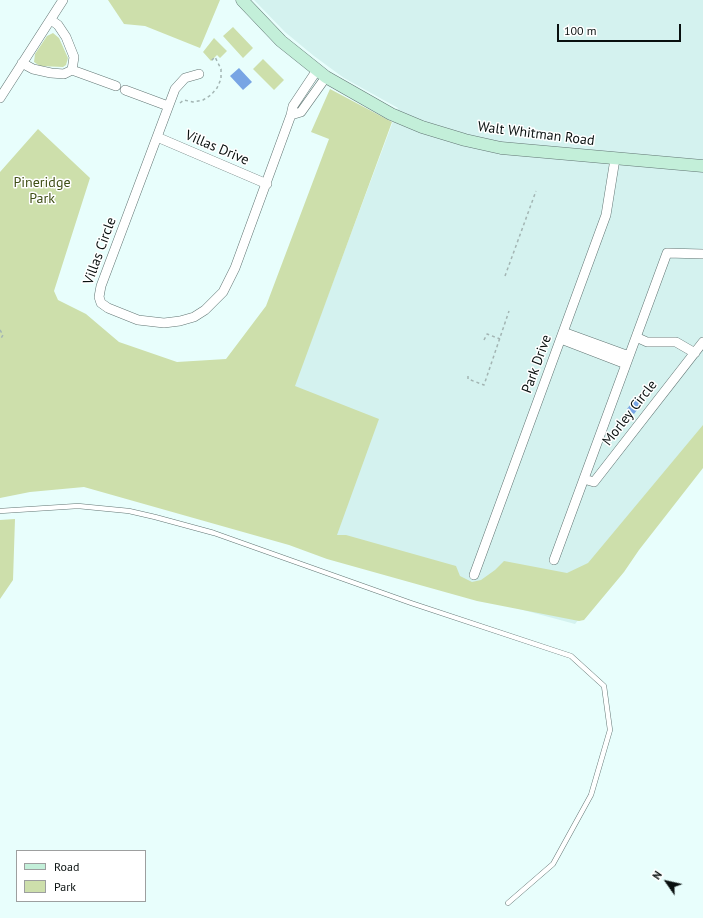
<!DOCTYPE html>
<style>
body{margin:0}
#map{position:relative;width:703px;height:918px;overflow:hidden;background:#e8fefc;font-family:"PT Sans",sans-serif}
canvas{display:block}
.legend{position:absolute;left:16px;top:850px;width:130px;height:52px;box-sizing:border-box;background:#fff;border:1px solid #9d9f9f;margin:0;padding:5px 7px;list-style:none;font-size:12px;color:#09100f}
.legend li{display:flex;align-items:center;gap:8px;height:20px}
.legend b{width:20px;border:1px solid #9d9f9f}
.north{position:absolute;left:647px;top:862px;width:40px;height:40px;-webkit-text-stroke:3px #fff;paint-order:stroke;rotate:304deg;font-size:11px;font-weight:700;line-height:16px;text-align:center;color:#09100f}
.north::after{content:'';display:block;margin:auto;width:14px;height:18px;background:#09100f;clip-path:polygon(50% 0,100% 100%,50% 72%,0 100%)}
.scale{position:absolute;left:557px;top:24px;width:124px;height:18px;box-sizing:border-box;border:2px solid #09100f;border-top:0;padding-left:5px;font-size:12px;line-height:14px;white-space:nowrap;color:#09100f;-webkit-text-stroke:3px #fff;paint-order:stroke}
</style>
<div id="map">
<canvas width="703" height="918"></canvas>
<ul class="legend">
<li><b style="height:5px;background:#c3efd9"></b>Road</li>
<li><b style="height:11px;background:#cddfab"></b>Park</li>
</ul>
<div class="north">N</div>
<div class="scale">100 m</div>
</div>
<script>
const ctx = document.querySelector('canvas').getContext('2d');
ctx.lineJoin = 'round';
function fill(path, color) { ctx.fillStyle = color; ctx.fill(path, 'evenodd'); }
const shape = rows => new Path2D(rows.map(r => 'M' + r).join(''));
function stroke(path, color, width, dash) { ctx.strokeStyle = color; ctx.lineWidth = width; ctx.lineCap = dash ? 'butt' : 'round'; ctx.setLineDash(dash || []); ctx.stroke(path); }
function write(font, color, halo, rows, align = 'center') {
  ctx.font = font + ' "PT Sans",sans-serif'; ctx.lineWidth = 3; ctx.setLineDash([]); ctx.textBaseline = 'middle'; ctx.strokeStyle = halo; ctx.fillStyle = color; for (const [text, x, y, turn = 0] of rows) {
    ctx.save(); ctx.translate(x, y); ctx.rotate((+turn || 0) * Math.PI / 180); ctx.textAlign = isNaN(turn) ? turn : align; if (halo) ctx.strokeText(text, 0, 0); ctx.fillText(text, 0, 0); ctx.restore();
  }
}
fill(shape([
 [254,0,703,0,703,465,575,624,330,558,294,386,398,108,344,78,314,56,285,32]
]), '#d4f2ef');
fill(shape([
 [108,0,220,0,200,48,145,26,124,24],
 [233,27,253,48,243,58,223,36],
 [53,33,59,38,68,58,66,65,63,67,40,66,34,62,35,54,47,36],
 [214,38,227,51,220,58,217,55,211,61,203,52],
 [263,59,284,80,274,90,253,69],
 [330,89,392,122,295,386,379,419,337,535,346,535,456,566,460,576,472,582,481,580,495,570,504,561,567,573,588,563,703,425,703,468,639,550,624,572,584,620,579,621,477,601,327,559,289,545,84,487,30,492,0,498,0,172,38,129,90,178,54,291,58,300,86,314,119,342,177,362,226,359,266,306,329,139,311,132],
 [15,519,13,580,0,599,0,520]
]), '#cddfab');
fill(shape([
 [239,68,252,82,243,90,230,76],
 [636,397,643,402,634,414,627,409]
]), '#78a5e4');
const service = shape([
 [0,511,78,506,129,511,155,517,214,533,411,603,571,656,604,686,610,730,591,795,553,864,508,903]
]);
const minor = shape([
 [22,63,33,69,51,73,64,74,72,70,74,57,66,37,58,25,51,20],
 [72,70,116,86],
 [199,74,185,78,175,89,101,286,99,297,101,303,108,308,138,320,164,323,180,321,194,317,205,310,223,292,235,268,291,115,293,106,317,70],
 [125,90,168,106],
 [0,98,63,0],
 [291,115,301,112,326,77],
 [157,137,267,184],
 [563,332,629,356],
 [636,337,647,342,676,342,695,353],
 [561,339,626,364],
 [584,479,594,482,703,342],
 [554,560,667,253,703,254],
 [474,575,606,215,615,159]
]);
const secondary = shape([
 [242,0,281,41,326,77,391,114,422,127,465,140,501,148,703,166]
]);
stroke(service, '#627674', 5.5);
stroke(minor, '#627674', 10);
stroke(secondary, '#627674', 13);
stroke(shape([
 [180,103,184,100,193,102,203,100,211,95,217,88,221,79,221,69,215,57,210,62],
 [505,276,536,191],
 [0,330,3,335,0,340],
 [484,340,487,334,500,339],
 [468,376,468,379,484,385,509,311]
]), '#a3b5b3', 1.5, [3, 3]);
stroke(service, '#fff', 4.5);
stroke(minor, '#fff', 9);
stroke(secondary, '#c3efd9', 12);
write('14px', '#09100f', '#fff', [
 ["Walt Whitman Road",536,134,7],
 ["Villas Drive",217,148,23],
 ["Villas Circle",100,251,-70],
 ["Park Drive",537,364,-70],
 ["Morley Circle",630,413,-52]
]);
write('14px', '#404f17', '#fff', [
 ["Pineridge",42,183],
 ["Park",42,199]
]);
</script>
